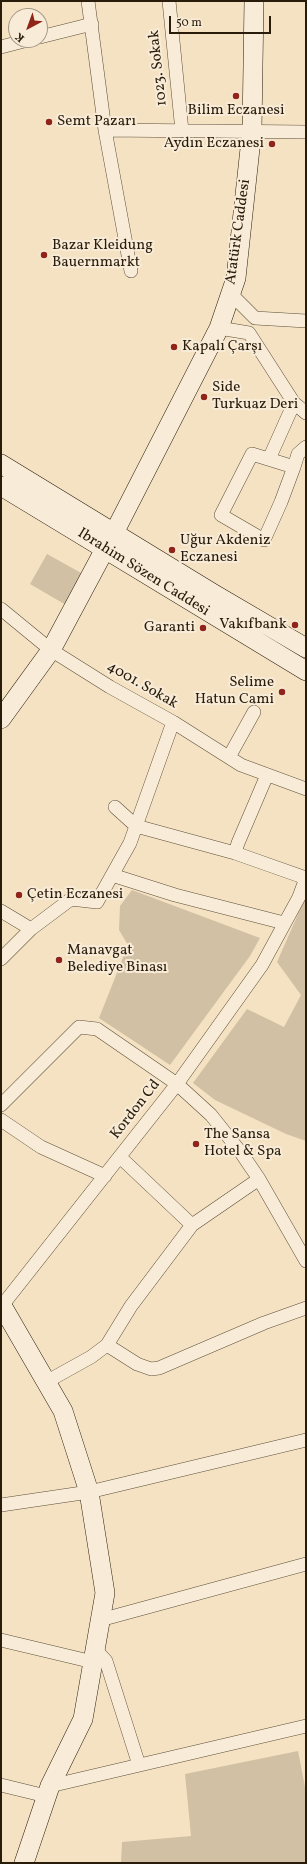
<!DOCTYPE html>
<meta charset="utf-8">
<style>
body{margin:0}
#map{position:relative;width:307px;height:1864px;overflow:hidden;background:#f5e2c3;font-family:Vollkorn,serif}
canvas{display:block}
.frame{position:absolute;inset:0;border:2px solid #291c0a;pointer-events:none}
.north{position:absolute;left:8px;top:8px;width:40px;height:40px;box-sizing:border-box;background:#f8ecd8;border:1px solid #a59986;border-radius:50%;rotate:221deg;font-size:11px;font-weight:700;line-height:16px;text-align:center;color:#291c0a}
.north::after{content:'';display:block;margin:auto;width:14px;height:18px;background:#8f2418;clip-path:polygon(50% 0,100% 100%,50% 72%,0 100%)}
.scale{position:absolute;left:169px;top:16px;width:102px;height:18px;box-sizing:border-box;border:2px solid #291c0a;border-top:0;padding-left:5px;font-size:12px;line-height:14px;white-space:nowrap;color:#291c0a;-webkit-text-stroke:3px #f8ecd8;paint-order:stroke}
</style>
<div id="map">
<canvas width="307" height="1864"></canvas>
<div class="frame"></div>
<div class="north">K</div>
<div class="scale">50 m</div>
</div>
<script>
const ctx = document.querySelector('canvas').getContext('2d');
ctx.lineJoin = 'round';
function fill(path, color) { ctx.fillStyle = color; ctx.fill(path, 'evenodd'); }
const shape = rows => new Path2D(rows.map(r => 'M' + r).join(''));
function stroke(path, color, width, dash) { ctx.strokeStyle = color; ctx.lineWidth = width; ctx.lineCap = dash ? 'butt' : 'round'; ctx.setLineDash(dash || []); ctx.stroke(path); }
function write(font, color, halo, rows, align = 'center') {
  ctx.font = font + ' Vollkorn,serif'; ctx.lineWidth = 4; ctx.setLineDash([]); ctx.textBaseline = 'middle'; ctx.strokeStyle = halo; ctx.fillStyle = color; for (const [text, x, y, turn = 0] of rows) {
    ctx.save(); ctx.translate(x, y); ctx.rotate((+turn || 0) * Math.PI / 180); ctx.textAlign = isNaN(turn) ? turn : align; if (halo) ctx.strokeText(text, 0, 0); ctx.fillText(text, 0, 0); ctx.restore();
  }
}
fill(shape([
 [47,554,83,574,66,605,30,584],
 [132,890,260,938,250,956,170,1065,99,1018,128,945,119,930,120,906],
 [306,896,306,1141,286,1134,215,1100,193,1083,247,1009,284,1027,301,995,277,962],
 [298,1751,306,1792,306,1863,121,1863,122,1842,191,1836,185,1774]
]), '#d2c0a4');
const street = shape([
 [88,1,105,130,131,271],
 [169,1,182,131],
 [40,37,92,24],
 [1,47,28,40],
 [105,130,306,132],
 [231,294,255,318,306,321],
 [219,328,249,333,294,403,306,413],
 [269,459,294,403],
 [294,467,252,454,221,515,264,540,281,502,294,467,298,454,306,447],
 [1,609,51,650,110,687,173,722,241,765,306,789],
 [229,757,254,712],
 [235,853,238,843,267,775],
 [112,875,175,895,284,923],
 [1,911,31,929],
 [1,959,31,929,71,899,97,902,130,843,173,722],
 [1,1105,79,1027,97,1029,177,1084,211,1115,242,1154,259,1179,306,1261],
 [1,1120,41,1147,105,1176],
 [120,1157,192,1225,259,1179],
 [1,1307,177,1084,262,965,299,897,306,878,235,853,136,826,115,807],
 [107,1345,137,1364,151,1369,159,1368,264,1323,306,1308],
 [46,1382,91,1357,107,1345,131,1306,192,1225],
 [1,1505,89,1492,306,1440],
 [100,1620,306,1564],
 [1,1640,93,1662],
 [95,1649,106,1661,139,1765],
 [1,1785,46,1796],
 [50,1786,306,1726]
]);
const secondary = shape([
 [1,464,214,594,306,648],
 [1,486,306,671],
 [114,533,219,328,236,278,252,130,254,1],
 [1,719,51,650,105,549],
 [1,1304,63,1411,89,1492,105,1593,83,1719,50,1786,24,1863]
]);
stroke(street, '#5c4e38', 14);
stroke(secondary, '#291c0a', 20);
stroke(street, '#f8ecd8', 13);
stroke(secondary, '#f8ecd8', 19);
for (const [x, y, r, color] of [
 [236,96,4,"#8f2418"],
 [49,122,4,"#8f2418"],
 [272,144,4,"#8f2418"],
 [44,255,4,"#8f2418"],
 [174,347,4,"#8f2418"],
 [204,397,4,"#8f2418"],
 [172,550,4,"#8f2418"],
 [295,625,4,"#8f2418"],
 [203,628,4,"#8f2418"],
 [282,692,4,"#8f2418"],
 [19,895,4,"#8f2418"],
 [59,960,4,"#8f2418"],
 [196,1144,4,"#8f2418"]
]) { const dot = new Path2D(); dot.arc(x, y, r, 0, 2 * Math.PI); ctx.fillStyle = color; ctx.fill(dot); stroke(dot, '#f8ecd8', 1.5); }
write('15px', '#291c0a', '#f8ecd8', [
 ["1023. Sokak",159,68,-96],
 ["Atatürk Caddesi",239,232,-82],
 ["Ibrahim Sözen Caddesi",143,573,32],
 ["4001. Sokak",142,686,30],
 ["Kordon Cd",136,1110,-52]
]);
write('15px', '#291c0a', '#f8ecd8', [
 ["Bilim Eczanesi",236,111,"center"],
 ["Semt Pazarı",57,122],
 ["Aydın Eczanesi",264,144,"right"],
 ["Bazar Kleidung",52,246],
 ["Bauernmarkt",52,263],
 ["Kapalı Çarşı",182,347],
 ["Side",212,388],
 ["Turkuaz Deri",212,405],
 ["Uğur Akdeniz",180,541],
 ["Eczanesi",180,558],
 ["Vakıfbank",287,625,"right"],
 ["Garanti",195,628,"right"],
 ["Selime",274,683,"right"],
 ["Hatun Cami",274,700,"right"],
 ["Çetin Eczanesi",27,895],
 ["Manavgat",67,951],
 ["Belediye Binası",67,968],
 ["The Sansa",204,1135],
 ["Hotel & Spa",204,1152]
], 'left');
</script>
